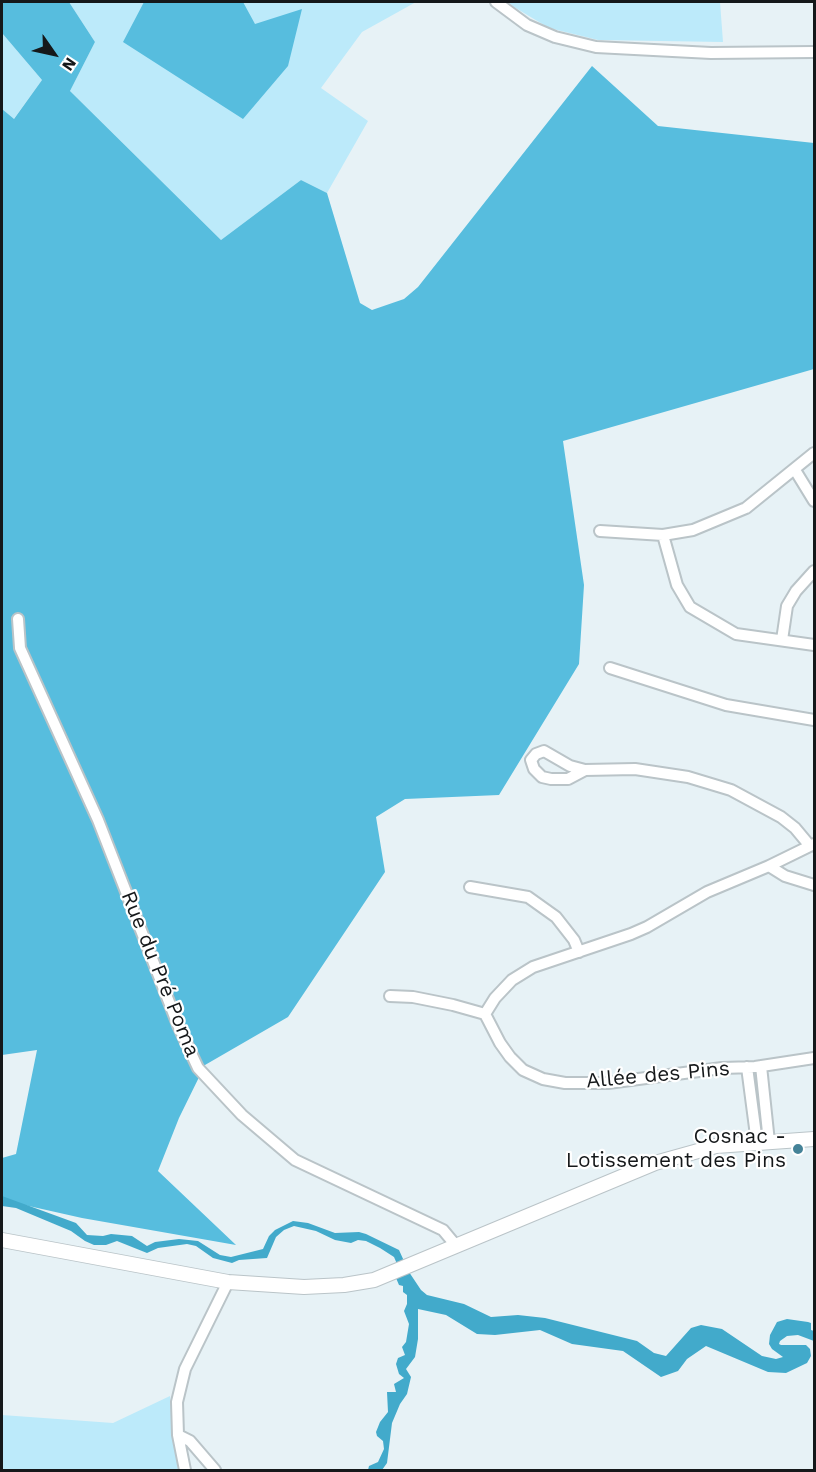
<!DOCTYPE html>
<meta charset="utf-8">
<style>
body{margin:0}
#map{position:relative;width:816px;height:1472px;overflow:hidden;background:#e7f2f6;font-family:"Work Sans",sans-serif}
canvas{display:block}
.frame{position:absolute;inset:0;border:3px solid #15181a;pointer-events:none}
.north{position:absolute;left:24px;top:24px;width:60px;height:60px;-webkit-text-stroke:4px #fff;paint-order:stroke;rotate:124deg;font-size:16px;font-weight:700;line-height:24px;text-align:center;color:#15181a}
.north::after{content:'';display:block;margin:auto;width:21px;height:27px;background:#15181a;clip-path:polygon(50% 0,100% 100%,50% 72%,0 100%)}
</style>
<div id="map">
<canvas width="816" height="1472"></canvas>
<div class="frame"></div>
<div class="north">N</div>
</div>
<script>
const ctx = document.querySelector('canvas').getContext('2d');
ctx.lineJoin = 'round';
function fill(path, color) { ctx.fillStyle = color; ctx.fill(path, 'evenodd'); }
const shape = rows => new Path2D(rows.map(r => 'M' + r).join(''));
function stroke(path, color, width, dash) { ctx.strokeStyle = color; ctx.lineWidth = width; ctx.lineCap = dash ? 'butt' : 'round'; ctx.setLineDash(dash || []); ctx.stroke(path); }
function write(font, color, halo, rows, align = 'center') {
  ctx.font = font + ' "Work Sans",sans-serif'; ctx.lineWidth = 4.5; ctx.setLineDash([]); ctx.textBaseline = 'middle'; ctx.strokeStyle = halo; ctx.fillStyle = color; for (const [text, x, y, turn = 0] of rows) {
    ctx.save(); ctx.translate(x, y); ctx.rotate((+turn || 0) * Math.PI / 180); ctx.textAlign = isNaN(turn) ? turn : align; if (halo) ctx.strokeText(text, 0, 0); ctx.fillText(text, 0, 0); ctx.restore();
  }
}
fill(shape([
 [69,2,416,2,362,32,321,88,368,121,327,193,301,180,221,240,70,91,95,42],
 [508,2,720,2,723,42,598,40,549,28,514,7],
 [2,33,42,80,13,120,2,109],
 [170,1396,178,1470,2,1470,2,1415,113,1423]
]), '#bceafa');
fill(shape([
 [2,2,69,2,95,42,70,91,221,240,301,180,327,193,360,303,372,310,404,299,418,287,592,66,658,126,814,143,814,369,563,441,584,585,579,664,499,795,405,799,376,817,385,872,288,1017,205,1065,179,1118,158,1171,236,1245,82,1218,2,1200,2,1158,16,1154,37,1050,2,1055,2,109,14,119,42,80,2,33],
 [144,2,243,2,255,24,302,9,288,66,243,119,123,42]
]), '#57bdde');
fill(shape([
 [2,1196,76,1223,87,1235,103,1236,111,1234,132,1236,147,1246,155,1242,179,1239,198,1241,220,1255,231,1257,263,1249,269,1236,275,1230,293,1221,308,1223,335,1233,359,1232,366,1234,399,1250,404,1261,397,1264,394,1257,380,1248,366,1241,358,1240,351,1243,335,1240,316,1231,294,1226,284,1230,276,1237,267,1258,239,1260,232,1263,213,1258,196,1246,187,1244,158,1248,147,1253,117,1241,106,1245,94,1245,85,1241,71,1231,16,1208,2,1206],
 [407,1269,421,1290,427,1295,464,1304,491,1317,518,1315,545,1318,637,1341,654,1353,666,1356,691,1328,701,1325,722,1329,762,1356,776,1359,783,1357,772,1349,769,1344,770,1335,777,1322,787,1319,808,1322,811,1323,811,1330,814,1331,814,1341,798,1335,787,1336,780,1341,779,1344,781,1345,806,1345,810,1349,811,1356,807,1363,786,1373,768,1372,706,1346,687,1359,678,1371,661,1377,623,1351,572,1344,540,1330,495,1335,477,1334,446,1315,418,1309,418,1339,415,1357,406,1369,411,1377,407,1394,400,1404,392,1423,387,1463,382,1470,368,1470,369,1466,378,1462,384,1449,383,1441,377,1436,376,1432,380,1422,388,1412,387,1392,396,1392,394,1384,404,1378,399,1374,396,1364,398,1358,405,1355,402,1347,406,1342,409,1324,404,1311,407,1304,407,1295,403,1292,403,1286,399,1285,396,1278]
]), '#42aacb');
const minor = shape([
 [496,2,527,25,555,37,596,47,711,53,814,52],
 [795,470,814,501],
 [600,531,663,535,693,530,746,508,814,453],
 [663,535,677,585,690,607,736,634,814,645],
 [18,619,20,648,98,820,178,1025,198,1068,242,1115,295,1160,443,1230,453,1242,455,1247],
 [782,640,787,606,796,591,814,571],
 [610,668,726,705,814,720],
 [585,770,568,779,551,779,542,777,534,769,531,760,536,754,544,751,570,766,585,770,635,769,688,777,731,790,781,817,795,828,810,846],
 [769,866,814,844],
 [470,887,528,897,556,917,574,940,579,952],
 [390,996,413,997,453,1005,485,1014],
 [485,1014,495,998,512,980,533,967,631,934,647,927,707,892,769,866,785,876,814,885],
 [485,1014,500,1043,510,1057,523,1070,543,1079,565,1083,608,1083,722,1068,755,1067,814,1058],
 [761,1066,769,1142],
 [747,1067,757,1143],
 [178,1435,190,1441,215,1470],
 [185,1470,178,1435,177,1402,185,1369,228,1282]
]);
const tertiary = shape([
 [2,1240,228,1282,304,1287,344,1285,374,1280,655,1163,716,1146,814,1139]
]);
stroke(minor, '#bac4c8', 14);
stroke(tertiary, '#bac4c8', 16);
stroke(minor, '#fff', 10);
stroke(tertiary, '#fff', 14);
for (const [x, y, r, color] of [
 [798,1149,6,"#458398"]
]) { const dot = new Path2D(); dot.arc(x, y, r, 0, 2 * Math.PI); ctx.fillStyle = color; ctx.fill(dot); stroke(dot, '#fff', 2); }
write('21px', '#15181a', '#fff', [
 ["Rue du Pré Poma",160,974,68],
 ["Allée des Pins",658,1075,-5]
]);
write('21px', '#15181a', '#fff', [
 ["Cosnac -",786,1137],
 ["Lotissement des Pins",786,1161]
], 'right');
</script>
